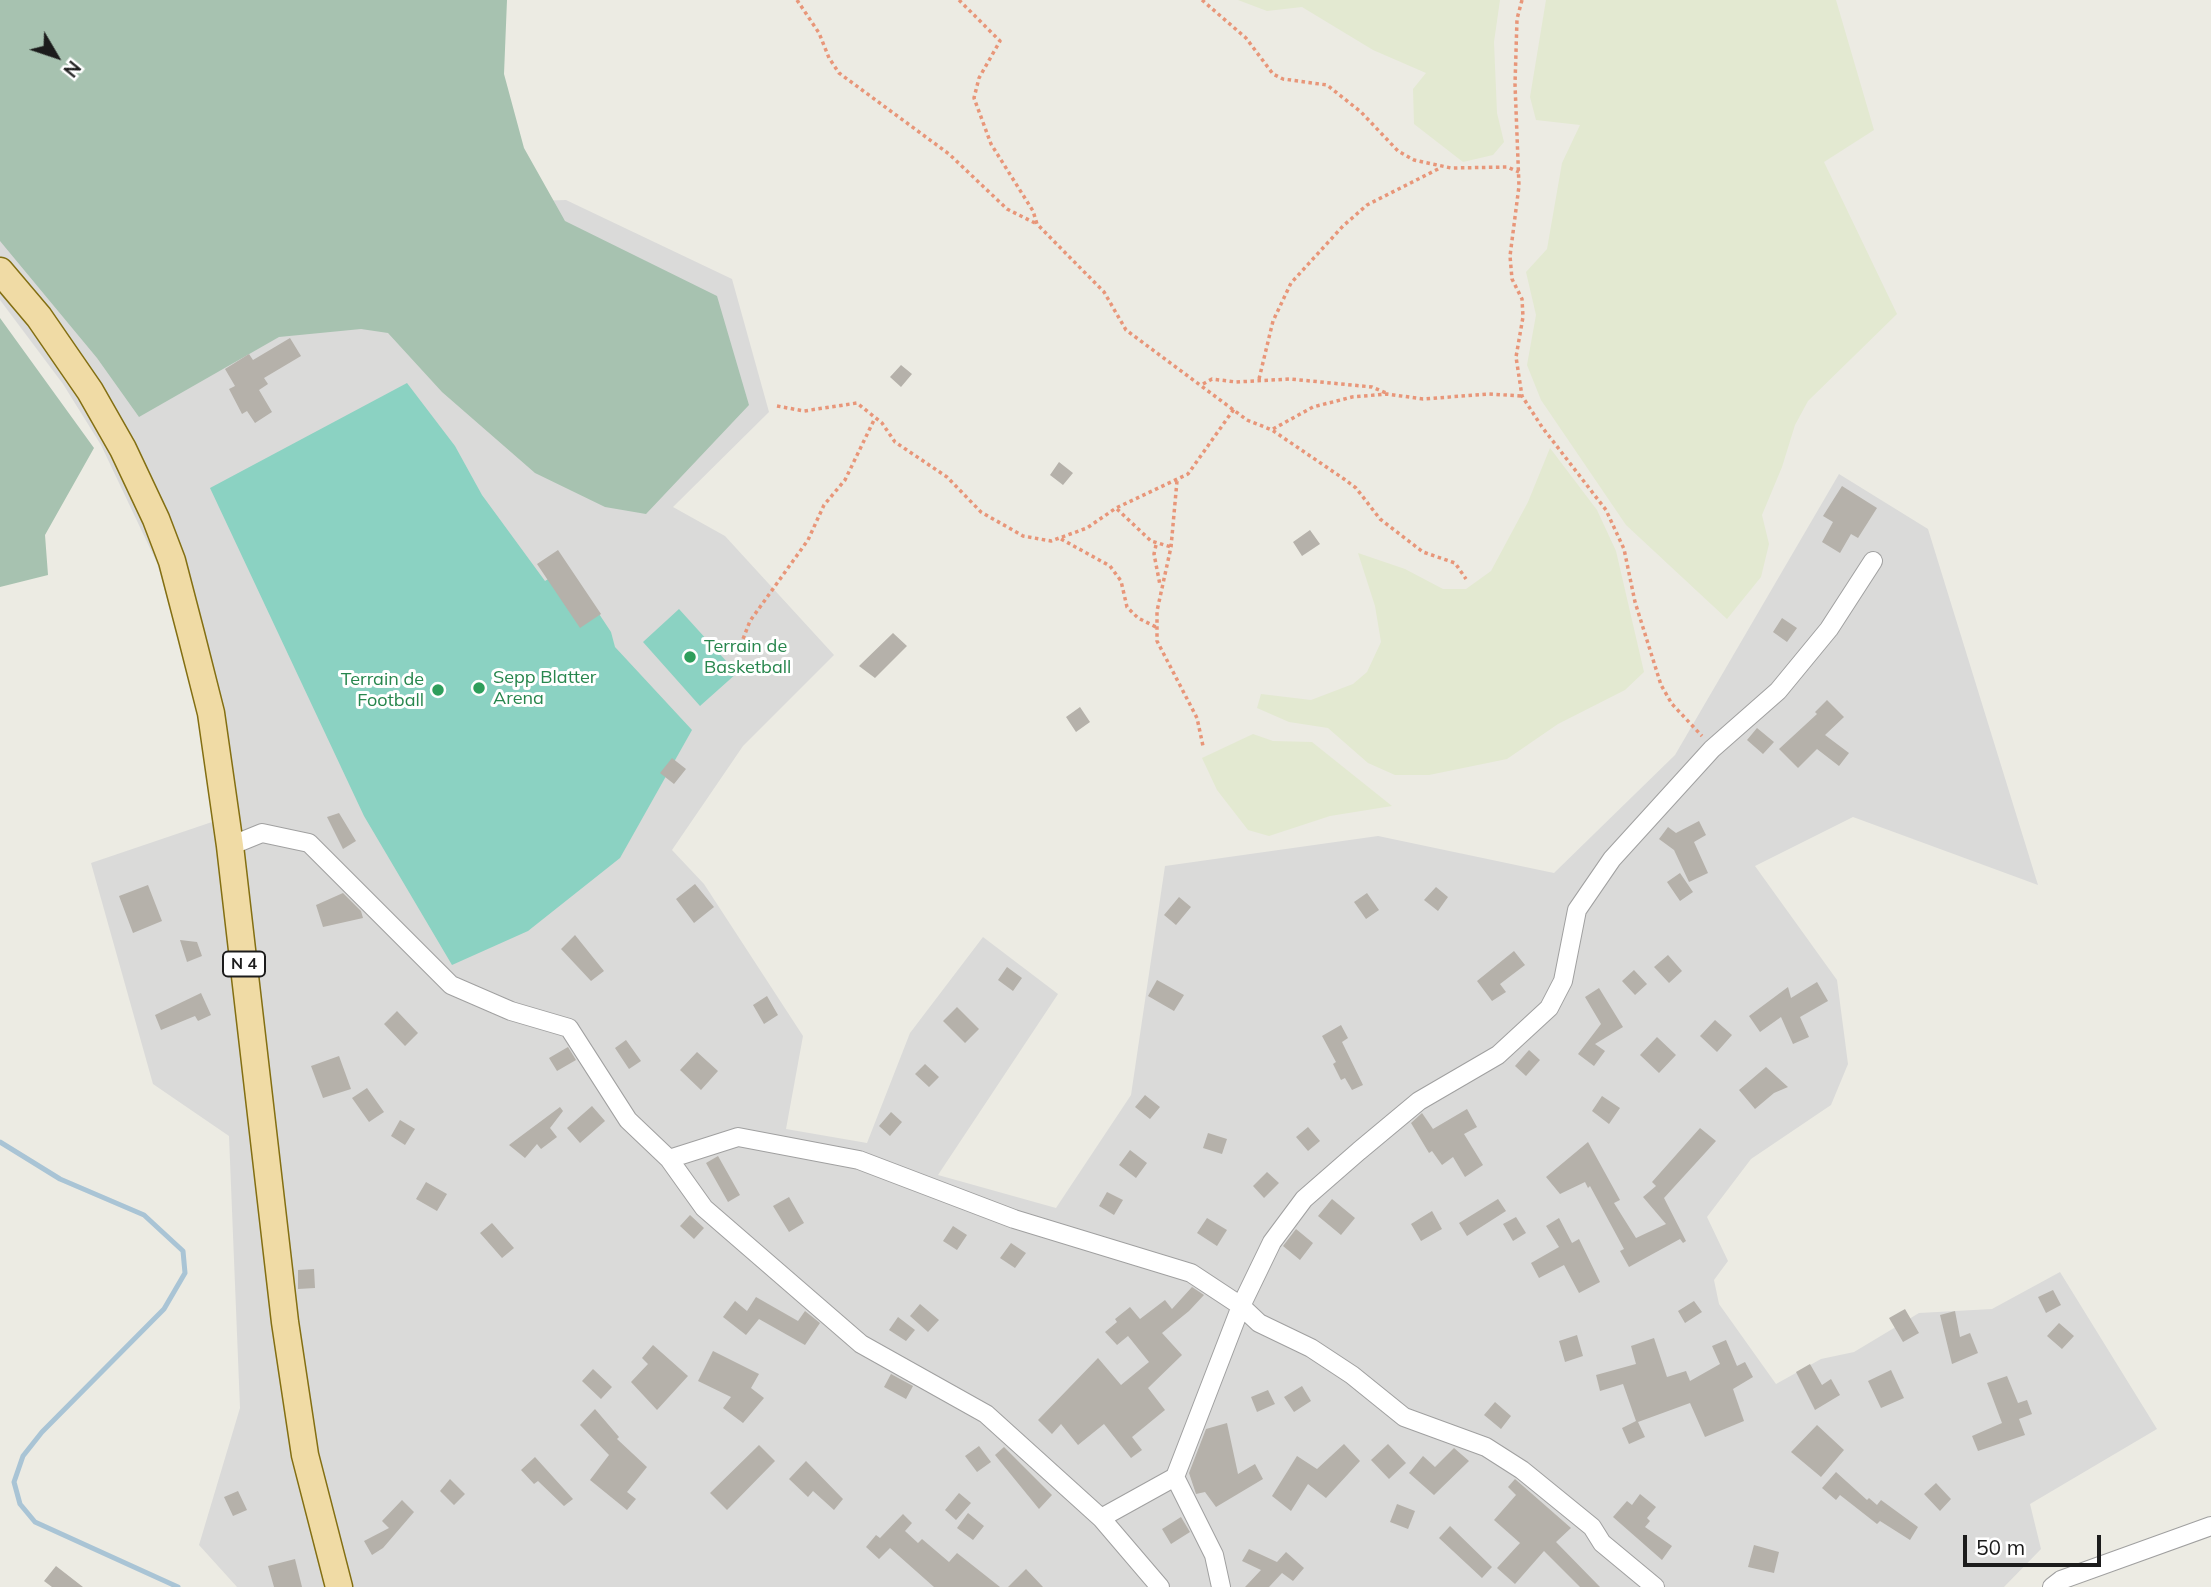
<!DOCTYPE html>
<style>
body{margin:0}
#map{position:relative;width:2211px;height:1587px;overflow:hidden;background:#ecebe3;font-family:Mulish,sans-serif}
canvas{display:block}
.north{position:absolute;left:21px;top:21px;width:70px;height:70px;-webkit-text-stroke:5px #fff;paint-order:stroke;rotate:129deg;font-size:19px;font-weight:700;line-height:28px;text-align:center;color:#1c1c1c}
.north::after{content:'';display:block;margin:auto;width:24px;height:32px;background:#1c1c1c;clip-path:polygon(50% 0,100% 100%,50% 72%,0 100%)}
.scale{position:absolute;left:1963px;top:1535px;width:138px;height:32px;box-sizing:border-box;border:4px solid #1c1c1c;border-top:0;padding-left:9px;font-size:21px;line-height:24px;white-space:nowrap;color:#1c1c1c;-webkit-text-stroke:5px #fff;paint-order:stroke}
</style>
<div id="map">
<canvas width="2211" height="1587"></canvas>
<div class="north">N</div>
<div class="scale">50 m</div>
</div>
<script>
const ctx = document.querySelector('canvas').getContext('2d');
ctx.lineJoin = 'round';
function fill(path, color) { ctx.fillStyle = color; ctx.fill(path, 'evenodd'); }
const shape = rows => new Path2D(rows.map(r => 'M' + r).join(''));
function stroke(path, color, width, dash) { ctx.strokeStyle = color; ctx.lineWidth = width; ctx.lineCap = dash ? 'butt' : 'round'; ctx.setLineDash(dash || []); ctx.stroke(path); }
function write(font, color, halo, rows, align = 'center') {
  ctx.font = font + ' Mulish,sans-serif'; ctx.lineWidth = 6; ctx.setLineDash([]); ctx.textBaseline = 'middle'; ctx.strokeStyle = halo; ctx.fillStyle = color; for (const [text, x, y, turn = 0] of rows) {
    ctx.save(); ctx.translate(x, y); ctx.rotate((+turn || 0) * Math.PI / 180); ctx.textAlign = isNaN(turn) ? turn : align; if (halo) ctx.strokeText(text, 0, 0); ctx.fillText(text, 0, 0); ctx.restore();
  }
}
fill(shape([
 [0,127,477,203,566,200,732,279,769,412,673,507,725,536,834,655,743,746,672,850,704,884,803,1036,786,1129,867,1143,910,1033,983,937,1058,994,938,1175,1056,1208,1131,1095,1165,866,1378,836,1554,873,1675,755,1839,474,1928,529,2038,885,1853,817,1755,866,1837,980,1848,1064,1831,1105,1751,1159,1707,1217,1728,1261,1714,1280,1719,1304,1776,1384,1821,1359,1854,1352,1919,1313,1992,1309,2060,1272,2157,1429,2030,1504,2041,1549,2004,1587,237,1587,199,1545,240,1408,229,1136,153,1084,91,863,212,822,206,763,191,683,157,563,101,445,63,384,0,300]
]), '#dadad9');
fill(shape([
 [1238,0,1500,0,1494,42,1497,113,1504,142,1493,155,1463,162,1414,124,1413,89,1426,73,1373,50,1302,7,1267,11],
 [1546,0,1836,0,1874,130,1824,162,1897,314,1808,401,1795,425,1782,467,1762,515,1769,544,1761,577,1727,619,1626,525,1541,400,1527,365,1536,315,1526,272,1547,249,1562,163,1580,125,1536,120,1530,97],
 [1550,448,1597,510,1616,551,1644,672,1625,690,1558,724,1507,759,1429,775,1395,775,1368,763,1328,728,1289,722,1257,708,1261,694,1311,700,1353,684,1367,672,1381,642,1375,606,1358,553,1405,569,1443,589,1466,589,1491,571,1528,502],
 [1253,734,1273,741,1312,742,1392,806,1330,816,1269,836,1248,830,1217,790,1202,758]
]), '#e3e9d1');
fill(shape([
 [0,0,507,0,504,74,524,148,565,221,717,296,749,405,646,514,605,507,535,473,442,392,388,333,361,329,279,337,139,417,97,358,0,241],
 [0,318,94,448,45,535,48,575,0,587]
]), '#a7c2b0');
fill(shape([
 [407,383,455,446,482,495,545,581,568,567,611,632,615,647,692,730,620,858,528,931,452,965,364,816,210,488],
 [679,609,737,673,700,706,643,642]
]), '#8bd2c2');
stroke(shape([
 [0,1142,60,1179,144,1215,183,1251,185,1273,164,1309,42,1432,23,1456,14,1482,20,1504,35,1522,178,1587]
]), '#a9c4d5', 5);
fill(shape([
 [290,338,301,356,264,378,268,384,259,390,272,412,255,423,247,411,242,414,229,389,235,386,225,369,249,354,253,360],
 [901,365,912,374,901,387,890,377],
 [1059,462,1073,473,1063,485,1050,475],
 [1842,486,1877,508,1858,538,1851,534,1840,553,1822,542,1833,522,1823,516],
 [1310,530,1320,544,1302,556,1293,542],
 [558,550,601,614,580,628,537,564],
 [1782,618,1797,628,1787,642,1773,632],
 [893,633,907,646,875,678,859,666],
 [1827,700,1844,717,1825,735,1849,753,1839,766,1817,749,1798,768,1779,749,1817,714,1815,712],
 [1080,707,1090,722,1076,732,1066,717],
 [1757,728,1774,742,1763,754,1747,740],
 [672,758,686,769,674,784,660,773],
 [339,813,356,841,343,849,327,817],
 [1699,821,1706,835,1694,842,1708,873,1689,882,1674,850,1659,839,1668,827,1676,833],
 [1680,873,1693,892,1680,901,1667,882],
 [695,884,714,907,694,923,676,899],
 [148,885,162,921,133,933,119,896],
 [1436,887,1448,897,1438,911,1424,900],
 [343,893,361,911,363,918,323,927,316,905],
 [1367,893,1379,910,1366,919,1354,902],
 [1179,897,1191,907,1176,925,1164,915],
 [575,935,604,971,591,981,561,949],
 [180,940,197,942,202,956,187,962],
 [1514,951,1525,965,1500,984,1506,992,1492,1001,1477,981],
 [1668,955,1682,971,1669,983,1654,967],
 [1007,967,1022,978,1013,991,998,980],
 [1634,970,1647,984,1635,995,1622,981],
 [1157,980,1184,995,1174,1011,1148,996],
 [1817,982,1828,1001,1800,1017,1809,1037,1793,1044,1781,1017,1760,1032,1749,1016,1788,987,1791,998],
 [1599,988,1623,1027,1595,1044,1605,1051,1594,1066,1578,1054,1601,1024,1585,997],
 [201,993,211,1015,198,1021,195,1016,161,1030,155,1015],
 [767,996,778,1015,764,1024,753,1005],
 [957,1007,979,1029,965,1043,943,1021],
 [397,1011,418,1033,405,1046,384,1024],
 [1715,1020,1732,1035,1717,1052,1700,1036],
 [1341,1025,1348,1038,1342,1042,1363,1085,1352,1090,1345,1078,1341,1080,1333,1064,1336,1062,1322,1036],
 [1657,1037,1676,1055,1659,1073,1640,1055],
 [626,1040,641,1061,629,1069,615,1048],
 [568,1047,576,1060,557,1071,549,1058],
 [1529,1050,1540,1060,1526,1076,1515,1066],
 [697,1052,718,1071,701,1090,680,1070],
 [339,1056,351,1089,323,1098,311,1066],
 [925,1064,939,1077,929,1087,915,1074],
 [1766,1067,1788,1087,1774,1093,1755,1109,1739,1090],
 [367,1088,384,1112,369,1122,352,1098],
 [1145,1095,1160,1107,1150,1119,1135,1107],
 [1602,1096,1620,1108,1609,1124,1592,1111],
 [592,1106,605,1121,580,1143,567,1128],
 [560,1107,563,1111,550,1128,557,1137,541,1149,537,1144,525,1158,509,1145],
 [1467,1109,1477,1127,1464,1134,1483,1165,1465,1177,1453,1157,1442,1165,1432,1151,1429,1153,1411,1123,1422,1113,1433,1129],
 [891,1112,902,1122,890,1136,879,1126],
 [400,1120,415,1129,405,1145,391,1136],
 [1308,1127,1320,1141,1308,1151,1296,1137],
 [1700,1128,1716,1141,1664,1198,1686,1241,1683,1243,1680,1239,1629,1267,1620,1251,1624,1249,1590,1186,1588,1188,1585,1182,1560,1194,1546,1177,1588,1142,1620,1200,1614,1203,1636,1238,1666,1224,1643,1197,1656,1186,1652,1182],
 [1208,1133,1227,1139,1222,1154,1203,1148],
 [1130,1150,1147,1163,1136,1178,1119,1165],
 [718,1156,740,1195,728,1202,706,1163],
 [1267,1172,1279,1183,1264,1198,1253,1186],
 [426,1182,447,1194,437,1211,416,1199],
 [1107,1192,1123,1200,1114,1215,1099,1206],
 [789,1197,804,1223,789,1232,773,1206],
 [1332,1199,1355,1218,1341,1235,1318,1216],
 [1498,1199,1506,1211,1467,1236,1459,1223],
 [1432,1211,1442,1229,1421,1241,1411,1224],
 [690,1215,704,1228,694,1239,680,1226],
 [1516,1217,1526,1233,1513,1241,1503,1224],
 [1207,1218,1227,1230,1217,1246,1197,1233],
 [1559,1218,1572,1243,1579,1239,1600,1282,1579,1293,1564,1265,1539,1278,1531,1263,1559,1247,1546,1226],
 [492,1223,514,1248,502,1258,480,1233],
 [953,1226,967,1235,957,1250,943,1241],
 [1296,1229,1313,1243,1300,1260,1283,1246],
 [1011,1243,1026,1253,1015,1268,1000,1258],
 [314,1269,315,1288,298,1289,298,1270],
 [1192,1287,1204,1295,1189,1311,1162,1333,1182,1355,1148,1388,1165,1410,1132,1437,1142,1450,1131,1458,1104,1424,1078,1445,1061,1424,1052,1434,1038,1420,1098,1358,1121,1385,1149,1362,1128,1336,1117,1345,1105,1332,1117,1322,1115,1319,1130,1307,1140,1319,1165,1300,1172,1309],
 [2053,1290,2061,1305,2046,1313,2038,1297],
 [756,1297,798,1321,805,1311,820,1323,805,1345,759,1319,746,1335,723,1317,735,1301,747,1311],
 [1694,1301,1702,1312,1685,1323,1678,1311],
 [920,1304,939,1320,928,1332,910,1316],
 [1905,1309,1919,1333,1903,1342,1889,1318],
 [1955,1311,1960,1337,1970,1333,1978,1353,1952,1364,1940,1315],
 [898,1317,915,1330,906,1341,889,1330],
 [2059,1323,2074,1336,2062,1349,2047,1336],
 [1577,1335,1583,1356,1565,1362,1559,1341],
 [1654,1338,1667,1377,1686,1371,1690,1381,1720,1364,1712,1346,1726,1340,1737,1366,1745,1362,1753,1377,1733,1389,1744,1421,1705,1437,1690,1403,1638,1422,1645,1437,1629,1444,1622,1428,1636,1421,1623,1384,1600,1391,1596,1375,1636,1364,1631,1346],
 [653,1345,688,1376,657,1410,631,1382,648,1364,642,1358],
 [713,1351,759,1374,751,1388,764,1398,743,1423,723,1408,731,1397,698,1381],
 [1810,1364,1822,1385,1831,1379,1840,1395,1815,1410,1796,1372],
 [593,1369,612,1387,601,1399,582,1381],
 [1891,1370,1904,1398,1881,1408,1868,1381],
 [891,1374,913,1386,906,1399,884,1387],
 [2007,1376,2018,1403,2027,1400,2032,1414,2019,1419,2025,1435,1978,1451,1972,1436,2002,1423,1987,1383],
 [1302,1386,1311,1401,1294,1412,1284,1397],
 [1268,1390,1275,1404,1257,1412,1251,1397],
 [1495,1402,1511,1416,1501,1429,1484,1415],
 [595,1409,619,1437,617,1439,647,1467,627,1492,636,1499,627,1510,590,1480,609,1455,580,1425],
 [1227,1423,1238,1474,1255,1464,1263,1479,1216,1507,1205,1492,1196,1494,1189,1473,1206,1429],
 [1817,1425,1844,1450,1821,1477,1791,1452],
 [1344,1444,1360,1461,1326,1498,1308,1484,1291,1511,1272,1496,1297,1456,1317,1469],
 [1388,1444,1406,1463,1389,1479,1371,1460],
 [759,1445,775,1461,727,1510,710,1493],
 [979,1446,991,1462,977,1472,965,1456],
 [1004,1447,1052,1495,1039,1509,995,1455],
 [1454,1448,1469,1461,1434,1495,1409,1473,1423,1456,1435,1467],
 [535,1457,573,1499,564,1506,538,1481,534,1484,521,1470],
 [806,1461,843,1499,834,1510,813,1491,808,1497,789,1479],
 [1836,1472,1867,1500,1869,1498,1877,1505,1881,1500,1918,1527,1910,1540,1880,1521,1877,1524,1840,1495,1836,1500,1822,1488],
 [450,1479,465,1494,454,1505,440,1491],
 [1515,1479,1571,1528,1556,1542,1600,1587,1580,1587,1544,1551,1515,1584,1497,1568,1520,1543,1494,1520,1516,1495,1508,1487],
 [1936,1483,1951,1499,1940,1511,1924,1494],
 [238,1491,247,1510,233,1516,224,1497],
 [959,1493,971,1503,956,1520,945,1510],
 [1640,1494,1656,1507,1647,1518,1650,1521,1645,1527,1672,1546,1662,1560,1613,1517,1627,1501,1632,1505],
 [402,1500,414,1512,383,1548,372,1555,364,1541,389,1528,382,1521],
 [1397,1504,1415,1511,1408,1529,1390,1522],
 [968,1513,984,1526,973,1540,957,1528],
 [903,1514,912,1523,905,1531,918,1543,922,1539,949,1562,957,1553,1000,1587,934,1587,890,1548,879,1559,866,1547,876,1535,880,1538],
 [1181,1517,1190,1532,1171,1544,1162,1529],
 [1450,1526,1492,1567,1482,1578,1439,1538],
 [1754,1545,1779,1552,1774,1573,1748,1567],
 [1249,1549,1277,1562,1286,1552,1304,1568,1293,1581,1282,1573,1269,1587,1245,1587,1261,1570,1242,1561],
 [295,1559,302,1587,274,1587,268,1566],
 [56,1566,83,1587,52,1587,44,1581],
 [1026,1569,1043,1587,1008,1587]
]), '#b5b1aa');
const street = shape([
 [230,846,262,833,309,843,451,985,511,1011,569,1028,628,1120,669,1159,704,1208,861,1344,986,1414,1101,1518,1160,1587],
 [669,1159,738,1137,859,1160,1014,1219,1191,1273,1241,1306,1259,1323,1311,1348,1352,1375,1404,1417,1486,1447,1522,1470,1592,1527,1602,1543,1655,1587],
 [1101,1518,1175,1477],
 [1221,1587,1214,1555,1175,1477,1241,1306,1272,1242,1304,1199,1359,1151,1419,1101,1498,1055,1549,1008,1563,981,1577,910,1612,859,1712,749,1778,691,1829,629,1873,561],
 [2052,1587,2061,1580,2211,1526]
]);
const primary = shape([
 [0,271,39,317,90,391,123,449,156,519,172,561,191,634,211,713,230,846,285,1322,305,1455,339,1587]
]);
stroke(street, '#a0a0a0', 20);
stroke(primary, '#836f12', 29);
stroke(shape([
 [797,0,819,33,829,58,839,73,949,154,1007,209,1037,224],
 [959,0,1000,41,979,78,974,98,991,144,1033,211,1037,224,1104,292,1126,330,1247,420,1272,430,1344,479,1356,488,1380,519,1423,552,1455,563,1466,579],
 [1202,0,1246,38,1273,74,1283,79,1327,85,1361,112,1398,151,1414,160,1451,168,1507,167,1519,172],
 [1522,0,1517,19,1515,84,1519,186,1510,256,1512,279,1522,299,1523,317,1516,357,1522,396,1542,427,1606,510,1624,549,1635,602,1661,685,1672,704,1702,736],
 [1259,379,1273,321,1291,283,1343,226,1367,205,1440,168],
 [1203,384,1212,379,1236,382,1290,379,1372,387,1386,393],
 [777,406,804,411,857,403,882,423,895,442,947,477,981,512,1023,536,1051,541,1087,528,1116,508,1188,474,1234,409],
 [1273,429,1313,407,1352,397,1387,394,1423,399,1489,394,1522,396],
 [1177,481,1171,547,1157,611,1157,641,1197,718,1203,746],
 [1117,509,1151,541,1171,547],
 [1061,539,1110,566,1121,581,1127,607,1138,618,1156,627],
 [1156,545,1154,554,1160,585],
 [738,652,750,621,808,540,824,505,845,480,875,418]
]), '#e89679', 3.5, [3.5, 3.5]);
stroke(street, '#fff', 18);
stroke(primary, '#f0dba5', 26);
for (const [x, y, r, color] of [
 [690,657,7,"#2e9e5b"],
 [479,688,7,"#2e9e5b"],
 [438,690,7,"#2e9e5b"]
]) { const dot = new Path2D(); dot.arc(x, y, r, 0, 2 * Math.PI); ctx.fillStyle = color; ctx.fill(dot); stroke(dot, '#fff', 2.5); }
for (const [x, y, w] of [
 [244,964,42]
]) { const box = new Path2D(); box.roundRect(x - w / 2, y - 12.5, w, 25, 5); ctx.fillStyle = '#fff'; ctx.fill(box); stroke(box, '#1c1c1c', 2); }
write('bold 16px', '#1c1c1c', null, [
 ["N 4",244,964]
]);
write('18px', '#27864d', '#fff', [
 ["Terrain de",704,647],
 ["Basketball",704,668],
 ["Sepp Blatter",493,678],
 ["Arena",493,699],
 ["Terrain de",424,680,"right"],
 ["Football",424,701,"right"]
], 'left');
</script>
